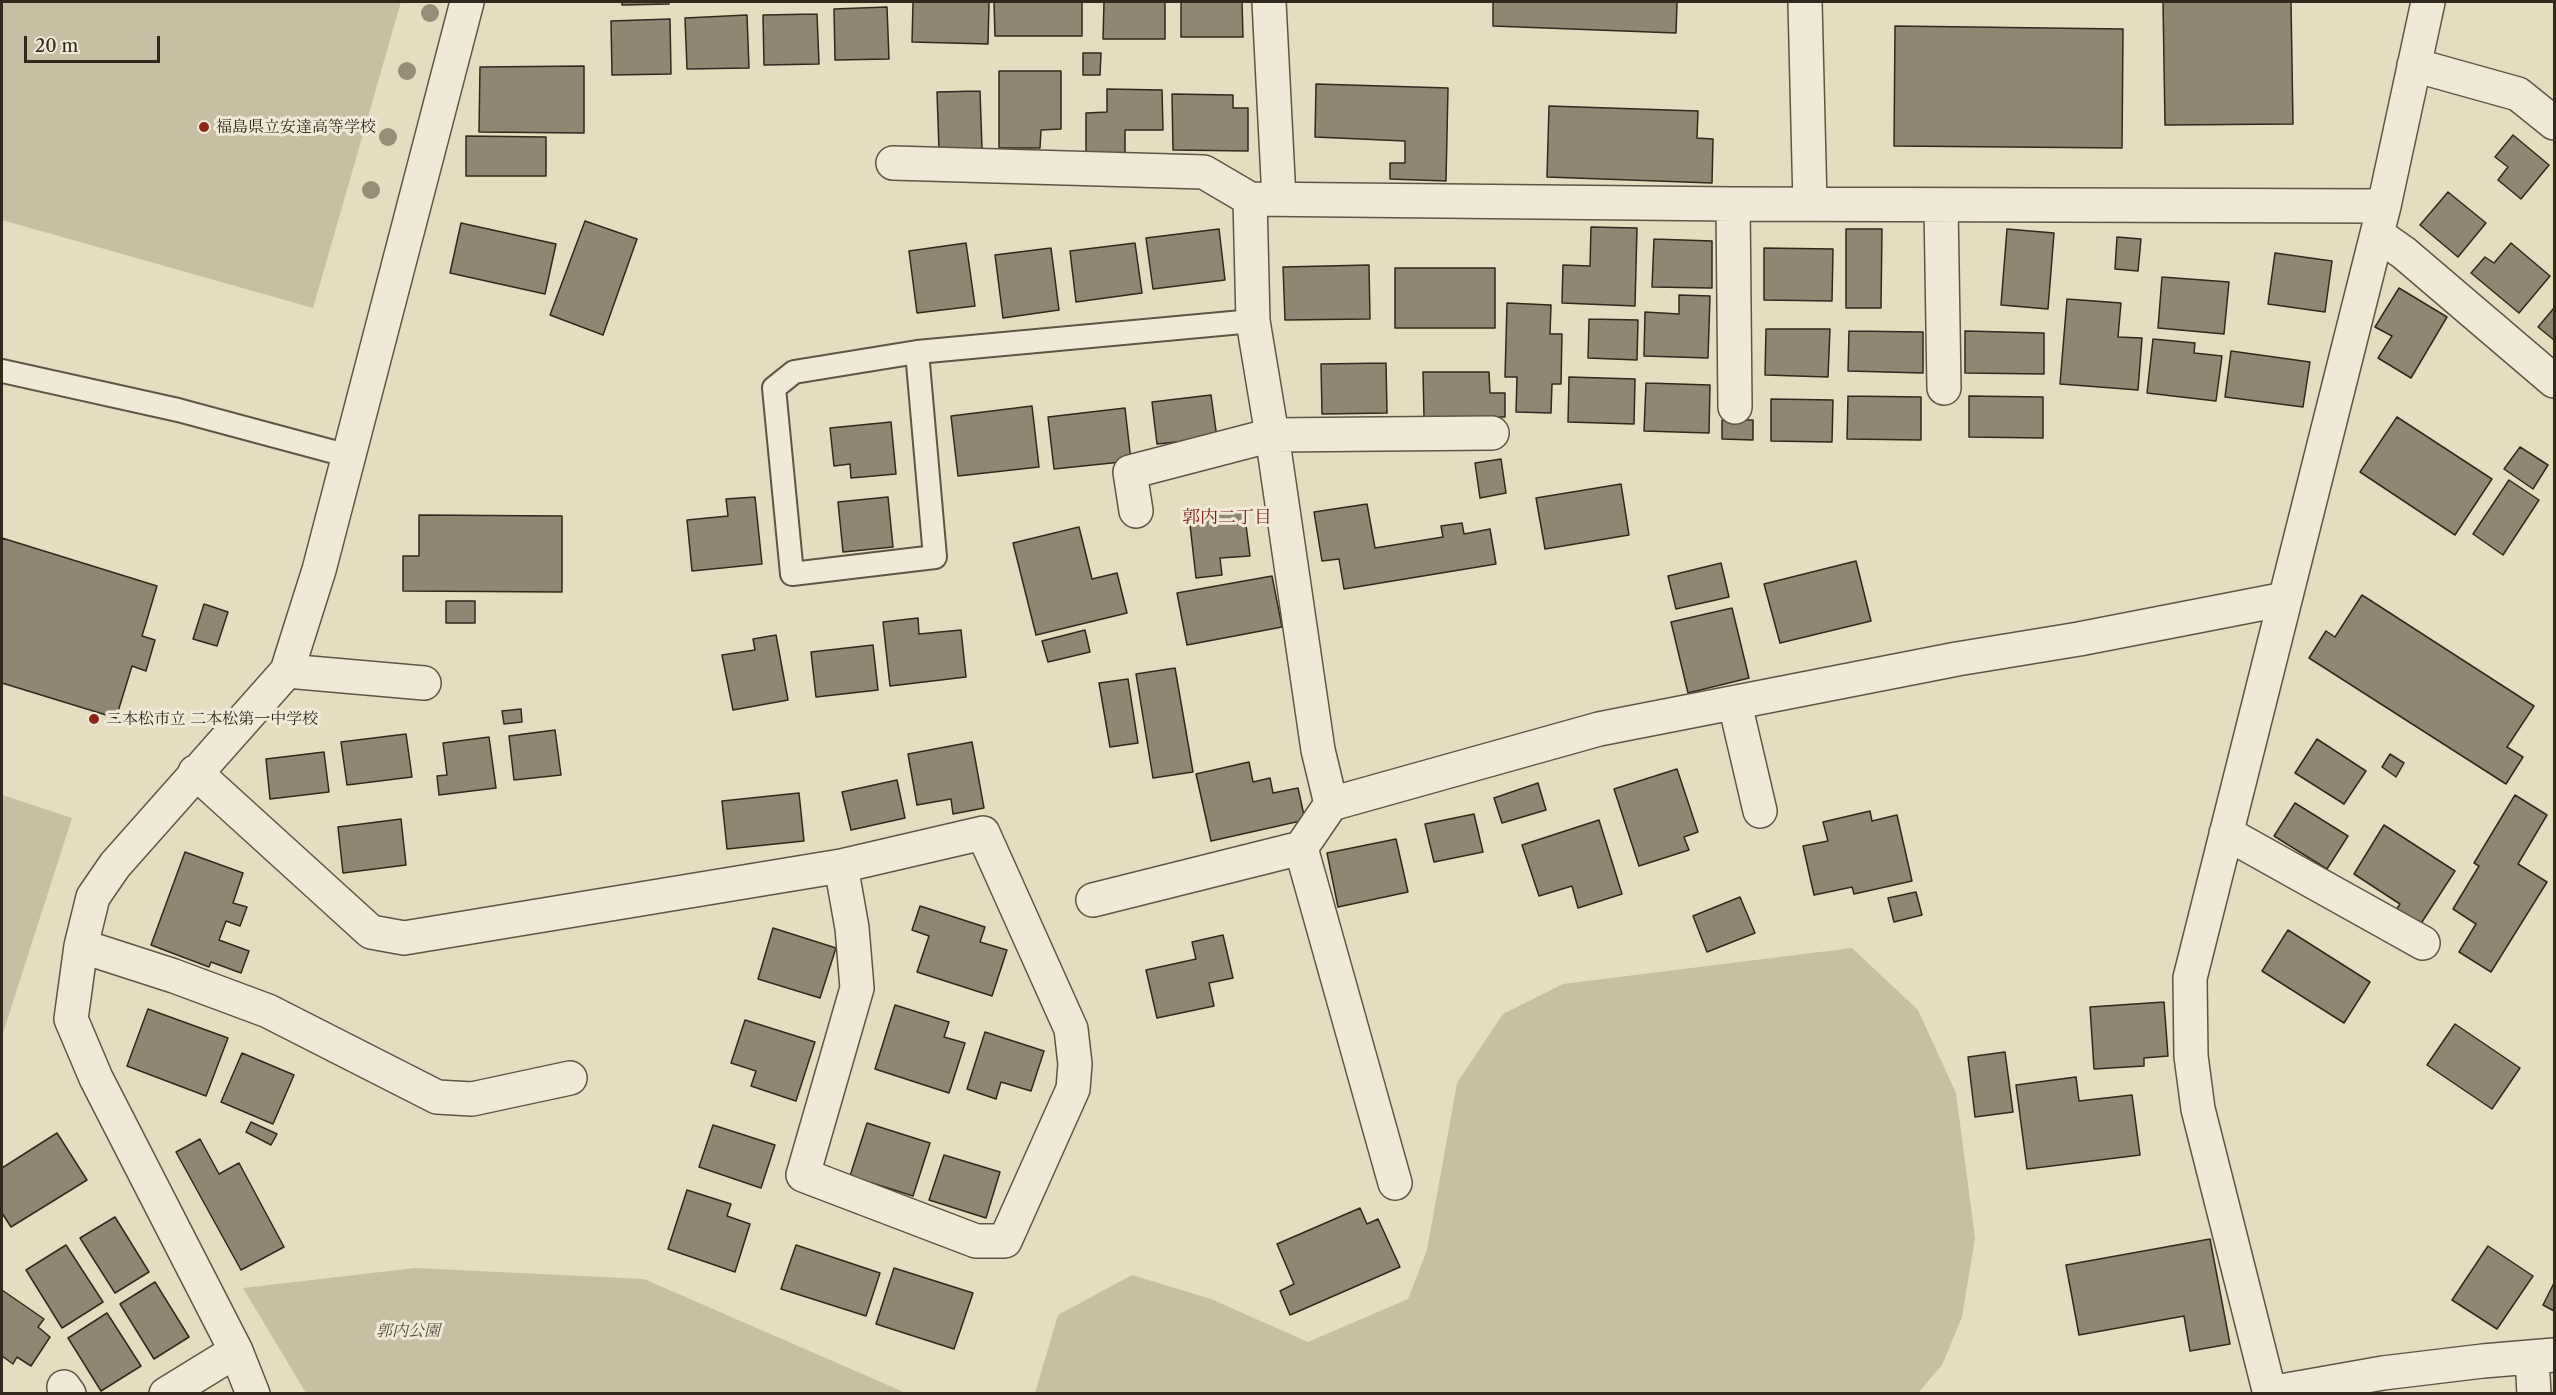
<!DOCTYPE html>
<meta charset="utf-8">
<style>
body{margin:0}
#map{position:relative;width:2556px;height:1395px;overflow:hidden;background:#e6ddc0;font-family:"Libre Caslon Text",serif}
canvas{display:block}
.frame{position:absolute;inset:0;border:3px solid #33281c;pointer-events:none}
.scale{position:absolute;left:24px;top:36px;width:136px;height:27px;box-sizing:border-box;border:3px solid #33281c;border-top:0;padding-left:8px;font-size:18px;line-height:21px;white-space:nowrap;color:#33281c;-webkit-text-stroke:4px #efe9d6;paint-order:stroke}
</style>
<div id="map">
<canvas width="2556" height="1395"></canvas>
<div class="frame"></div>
<div class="scale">20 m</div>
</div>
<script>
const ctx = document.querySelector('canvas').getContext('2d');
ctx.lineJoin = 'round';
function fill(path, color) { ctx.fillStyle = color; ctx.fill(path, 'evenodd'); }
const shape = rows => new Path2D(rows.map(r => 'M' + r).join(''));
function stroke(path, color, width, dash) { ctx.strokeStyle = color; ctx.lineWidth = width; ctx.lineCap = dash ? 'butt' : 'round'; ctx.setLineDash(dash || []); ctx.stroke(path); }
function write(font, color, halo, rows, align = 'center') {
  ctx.font = font + ' "Libre Caslon Text","Noto Serif JP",serif'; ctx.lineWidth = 6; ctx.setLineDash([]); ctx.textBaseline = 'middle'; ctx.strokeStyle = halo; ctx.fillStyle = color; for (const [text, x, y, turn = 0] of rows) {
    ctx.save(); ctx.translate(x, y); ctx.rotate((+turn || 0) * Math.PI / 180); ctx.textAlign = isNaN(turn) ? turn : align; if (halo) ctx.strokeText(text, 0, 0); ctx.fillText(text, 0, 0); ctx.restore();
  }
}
fill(shape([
 [2,2,401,2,313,308,2,220],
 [2,795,72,818,2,1036],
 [1852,948,1918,1010,1956,1093,1975,1238,1962,1317,1942,1365,1918,1393,1035,1393,1058,1315,1132,1275,1211,1299,1308,1342,1408,1299,1427,1250,1457,1083,1503,1014,1563,984],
 [415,1268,644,1279,906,1393,306,1393,243,1288]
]), '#c8bea4');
const building = shape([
 [622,2,669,2,669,4,622,5,622,2],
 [913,2,989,2,988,44,912,42,913,2],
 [994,2,1082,2,1082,36,995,36,994,2],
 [1104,2,1165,2,1165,39,1103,39,1104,2],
 [1181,2,1242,2,1243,37,1181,37,1181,2],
 [1493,2,1677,2,1676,33,1493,26,1493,2],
 [2163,2,2291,2,2293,124,2165,125,2163,2],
 [887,7,889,59,835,60,834,9,887,7],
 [817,14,819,64,764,65,763,15,817,14],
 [747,15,749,68,687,69,685,18,747,15],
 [670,19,671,74,612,75,611,21,670,19],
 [1895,26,2123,29,2122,148,1894,146,1895,26],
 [1083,53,1101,53,1100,75,1083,75,1083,53],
 [584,66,584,133,479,132,480,67,584,66],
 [999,71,1061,71,1061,129,1041,130,1040,148,999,148,999,71],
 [1316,84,1448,88,1446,181,1390,179,1390,163,1405,163,1405,141,1315,137,1316,84],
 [1107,89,1162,90,1163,130,1125,130,1125,153,1086,153,1086,113,1107,112,1107,89],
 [980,91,982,149,939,150,937,92,980,91],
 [1172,94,1233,95,1233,108,1248,108,1248,151,1173,150,1172,94],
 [1549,106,1698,111,1697,138,1713,139,1712,183,1547,177,1549,106],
 [2513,135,2549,165,2521,199,2498,180,2508,167,2495,157,2513,135],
 [466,136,546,137,546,176,466,176,466,136],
 [2448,192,2486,223,2458,257,2420,225,2448,192],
 [585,221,637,239,603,335,550,315,585,221],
 [461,223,556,244,545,294,450,273,461,223],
 [1591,227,1637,228,1635,306,1562,303,1563,265,1590,266,1591,227],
 [1219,229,1225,280,1153,289,1146,238,1219,229],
 [1846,229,1882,229,1881,308,1846,308,1846,229],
 [2007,229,2054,233,2048,309,2001,305,2007,229],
 [2117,237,2141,239,2138,271,2115,269,2117,237],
 [1654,239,1712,241,1712,288,1652,287,1654,239],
 [966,243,975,306,917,313,909,251,966,243],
 [1135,243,1142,293,1076,302,1070,251,1135,243],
 [2511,243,2550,276,2519,313,2471,273,2485,257,2494,263,2511,243],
 [1051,248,1059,310,1003,318,995,255,1051,248],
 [1764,248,1833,249,1832,301,1764,300,1764,248],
 [2275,253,2332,261,2325,312,2268,304,2275,253],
 [1369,265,1370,319,1285,320,1283,267,1369,265],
 [1395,268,1495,268,1495,328,1395,328,1395,268],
 [2162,277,2229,282,2224,334,2158,328,2162,277],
 [2399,288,2447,317,2411,378,2378,358,2392,336,2375,327,2399,288],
 [1679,295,1710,296,1708,358,1644,356,1645,312,1679,314,1679,295],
 [2067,299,2121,303,2118,337,2142,338,2138,390,2060,384,2067,299],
 [1507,303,1551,305,1550,334,1562,334,1561,384,1552,384,1551,413,1516,412,1517,377,1505,377,1507,303],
 [2554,308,2554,340,2538,327,2554,308],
 [1589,319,1638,320,1637,360,1588,358,1589,319],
 [1766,329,1830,329,1828,377,1765,375,1766,329],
 [1849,331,1923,332,1923,373,1848,371,1849,331],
 [1965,331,2044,333,2044,374,1965,373,1965,331],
 [2153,339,2195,343,2194,353,2222,356,2216,401,2147,393,2153,339],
 [2231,351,2310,362,2303,407,2225,397,2231,351],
 [1386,363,1387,413,1322,414,1321,364,1386,363],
 [1423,372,1489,372,1490,393,1505,393,1505,417,1424,417,1423,372],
 [1569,377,1635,379,1634,424,1568,422,1569,377],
 [1646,383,1710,385,1709,433,1644,431,1646,383],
 [1211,395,1217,438,1157,444,1152,402,1211,395],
 [1848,396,1921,397,1921,440,1847,439,1848,396],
 [1969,396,2043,397,2043,438,1969,437,1969,396],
 [1771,399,1833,400,1832,442,1771,441,1771,399],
 [1032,406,1039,467,958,476,951,416,1032,406],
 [1125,408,1131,461,1054,469,1048,417,1125,408],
 [2397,417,2492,479,2455,535,2360,472,2397,417],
 [1722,420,1753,420,1753,440,1722,439,1722,420],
 [891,422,896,474,851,478,850,464,834,466,830,428,891,422],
 [2520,447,2548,465,2533,489,2504,469,2520,447],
 [1501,459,1506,493,1480,498,1475,463,1501,459],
 [2509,480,2539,500,2503,555,2473,534,2509,480],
 [1621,484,1629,535,1545,549,1536,498,1621,484],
 [755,497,762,564,692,571,687,520,728,516,726,499,755,497],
 [888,497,893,547,843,552,838,502,888,497],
 [1367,504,1375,548,1443,537,1441,526,1462,523,1464,534,1490,529,1496,564,1344,589,1339,559,1322,561,1314,512,1367,504],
 [1244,510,1250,556,1220,558,1222,575,1196,578,1189,516,1244,510],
 [419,515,562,516,562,592,403,591,403,556,419,556,419,515],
 [1079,527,1092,579,1117,573,1127,613,1036,635,1013,543,1079,527],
 [2,538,157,586,142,636,155,640,146,671,132,666,116,718,2,683,2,538],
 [1856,561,1871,621,1780,643,1764,584,1856,561],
 [1721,563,1729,597,1676,609,1668,576,1721,563],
 [1272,576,1282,627,1187,645,1177,593,1272,576],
 [2362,595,2534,706,2507,747,2523,757,2506,784,2309,658,2326,631,2335,637,2362,595],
 [446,601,475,601,475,623,446,623,446,601],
 [204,604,228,612,217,646,193,639,204,604],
 [1732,608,1749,678,1688,693,1671,622,1732,608],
 [918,618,919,634,961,630,966,677,890,686,883,622,918,618],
 [1085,630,1090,652,1048,662,1042,641,1085,630],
 [776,635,788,700,733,710,722,655,755,650,753,639,776,635],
 [873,645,878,690,816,697,811,652,873,645],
 [1175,668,1193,772,1153,778,1136,674,1175,668],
 [1128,679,1138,743,1110,747,1099,683,1128,679],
 [521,709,522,722,504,724,502,711,521,709],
 [555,730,561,775,514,780,509,736,555,730],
 [406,734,412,777,347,785,341,742,406,734],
 [489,737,496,788,439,795,437,776,447,775,443,743,489,737],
 [2317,739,2366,771,2344,804,2295,773,2317,739],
 [972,742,984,808,953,814,951,799,917,805,908,754,972,742],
 [324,752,329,792,270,799,266,759,324,752],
 [2390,754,2404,763,2396,777,2382,767,2390,754],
 [1249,762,1253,782,1270,778,1273,793,1298,788,1305,820,1211,841,1196,774,1249,762],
 [1677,769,1698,832,1684,837,1689,850,1639,866,1614,789,1677,769],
 [897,780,905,818,851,830,842,792,897,780],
 [1538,783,1546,810,1502,823,1494,798,1538,783],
 [799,793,804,841,727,849,722,801,799,793],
 [2515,795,2547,815,2518,864,2547,882,2491,972,2459,952,2476,924,2453,909,2479,866,2474,863,2515,795],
 [2295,803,2348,836,2327,869,2274,836,2295,803],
 [1870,811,1872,821,1897,815,1912,881,1854,894,1852,887,1814,895,1803,846,1828,841,1823,822,1870,811],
 [1474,814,1483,852,1434,862,1425,824,1474,814],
 [401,819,406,865,343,873,338,827,401,819],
 [1599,820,1622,894,1578,908,1572,886,1539,896,1522,845,1599,820],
 [2384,825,2455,871,2420,925,2396,910,2400,904,2354,874,2384,825],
 [1396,839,1408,892,1338,907,1327,853,1396,839],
 [185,852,243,873,233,903,247,907,240,926,226,921,219,940,249,951,241,973,211,962,209,967,151,945,185,852],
 [1916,892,1922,915,1894,922,1888,898,1916,892],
 [1740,897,1755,933,1707,952,1693,916,1740,897],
 [920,906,985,927,980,942,1007,950,992,996,917,972,929,936,912,930,920,906],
 [773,928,836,948,820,998,758,979,773,928],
 [2288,930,2370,982,2344,1023,2262,971,2288,930],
 [1223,935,1233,978,1209,983,1214,1006,1157,1018,1146,970,1196,959,1192,942,1223,935],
 [2164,1002,2168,1056,2144,1058,2144,1066,2094,1069,2090,1007,2164,1002],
 [895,1005,949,1022,944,1037,965,1043,949,1093,875,1069,895,1005],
 [148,1009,228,1038,206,1096,127,1066,148,1009],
 [745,1020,815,1042,796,1101,751,1086,756,1071,731,1063,745,1020],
 [2455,1024,2520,1068,2492,1109,2427,1065,2455,1024],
 [985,1032,1044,1051,1031,1091,1001,1082,996,1099,967,1089,985,1032],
 [2005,1052,2013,1112,1975,1117,1968,1057,2005,1052],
 [242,1053,294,1075,273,1124,221,1102,242,1053],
 [2076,1077,2079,1101,2132,1095,2140,1155,2027,1169,2016,1085,2076,1077],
 [251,1122,277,1134,271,1145,246,1132,251,1122],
 [867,1123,930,1143,913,1196,850,1176,867,1123],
 [713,1125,775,1145,761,1188,699,1167,713,1125],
 [57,1133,87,1180,11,1227,2,1213,2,1168,57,1133],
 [200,1139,219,1174,239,1163,284,1247,241,1270,176,1152,200,1139],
 [944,1155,1000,1172,986,1218,929,1200,944,1155],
 [687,1190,731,1204,727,1216,750,1224,735,1272,668,1249,687,1190],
 [1360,1208,1367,1224,1378,1219,1400,1267,1290,1315,1280,1291,1294,1284,1277,1244,1360,1208],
 [115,1217,149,1272,115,1293,80,1238,115,1217],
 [2210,1239,2230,1344,2190,1351,2184,1316,2079,1335,2066,1265,2210,1239],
 [66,1245,103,1302,62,1328,26,1270,66,1245],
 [796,1245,880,1273,866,1316,781,1289,796,1245],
 [2488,1246,2533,1276,2497,1329,2452,1300,2488,1246],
 [894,1268,973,1293,954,1349,876,1324,894,1268],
 [155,1282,189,1337,154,1359,120,1304,155,1282],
 [2554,1283,2554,1311,2543,1305,2554,1283],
 [2,1290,44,1319,38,1327,50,1337,31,1366,17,1357,13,1364,2,1356,2,1290],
 [107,1313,141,1366,101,1391,68,1338,107,1313]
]);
fill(building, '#908671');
stroke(building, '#33281c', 1.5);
const service = shape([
 [917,352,935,557,792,574,774,388,794,372,917,352,1253,321],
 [2,371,178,410,349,456]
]);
const minor = shape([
 [1269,2,1279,199],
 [1805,2,1810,204],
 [2414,65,2518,94,2554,123],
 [893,163,1204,172,1250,199],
 [1733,204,1735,407],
 [1941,205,1944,388],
 [2377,234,2404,253,2554,381],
 [1136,511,1130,472,1272,435,1492,433],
 [2285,599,2079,639,1957,659,1599,729,1331,804,1318,750,1272,435,1253,321,1250,199,1733,204,2384,206],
 [287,671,424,683],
 [1735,704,1760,811],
 [195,772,371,932,404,938,841,866,983,833,1071,1029,1075,1064,1073,1089,1005,1241,976,1241,803,1175,857,988,852,928,841,866],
 [1331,804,1301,848,1395,1183],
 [2226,833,2423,943],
 [1093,900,1301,848],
 [81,946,174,976,268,1011,437,1097,472,1099,570,1078],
 [2532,1357,2534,1394],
 [64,1387,69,1394],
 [2270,1393,2383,1373,2483,1361,2554,1355],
 [166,1394,236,1351],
 [253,1394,236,1351,96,1078,71,1019,81,946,93,897,115,865,287,671,319,570,467,2],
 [2270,1394,2198,1109,2191,1056,2190,978,2384,206,2428,2]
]);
stroke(service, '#605545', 26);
stroke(minor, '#605545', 36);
stroke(service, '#efe9d6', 22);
stroke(minor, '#efe9d6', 33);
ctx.fillStyle = '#988e78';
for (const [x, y] of [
 [430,13],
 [407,71],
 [388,137],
 [371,190]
]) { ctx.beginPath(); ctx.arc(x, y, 9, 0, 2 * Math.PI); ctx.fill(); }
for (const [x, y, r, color] of [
 [204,127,6,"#8f2418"],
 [94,719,6,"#8f2418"]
]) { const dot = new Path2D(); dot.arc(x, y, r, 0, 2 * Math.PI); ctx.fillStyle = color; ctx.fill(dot); stroke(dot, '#efe9d6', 2); }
write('16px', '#33281c', '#efe9d6', [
 ["福島県立安達高等学校",216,127],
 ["二本松市立 二本松第一中学校",106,719]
], 'left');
write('italic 16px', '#584e3e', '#efe9d6', [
 ["郭内公園",408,1331]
]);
write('18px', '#7a1f14', '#efe9d6', [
 ["郭内二丁目",1227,518]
]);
</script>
